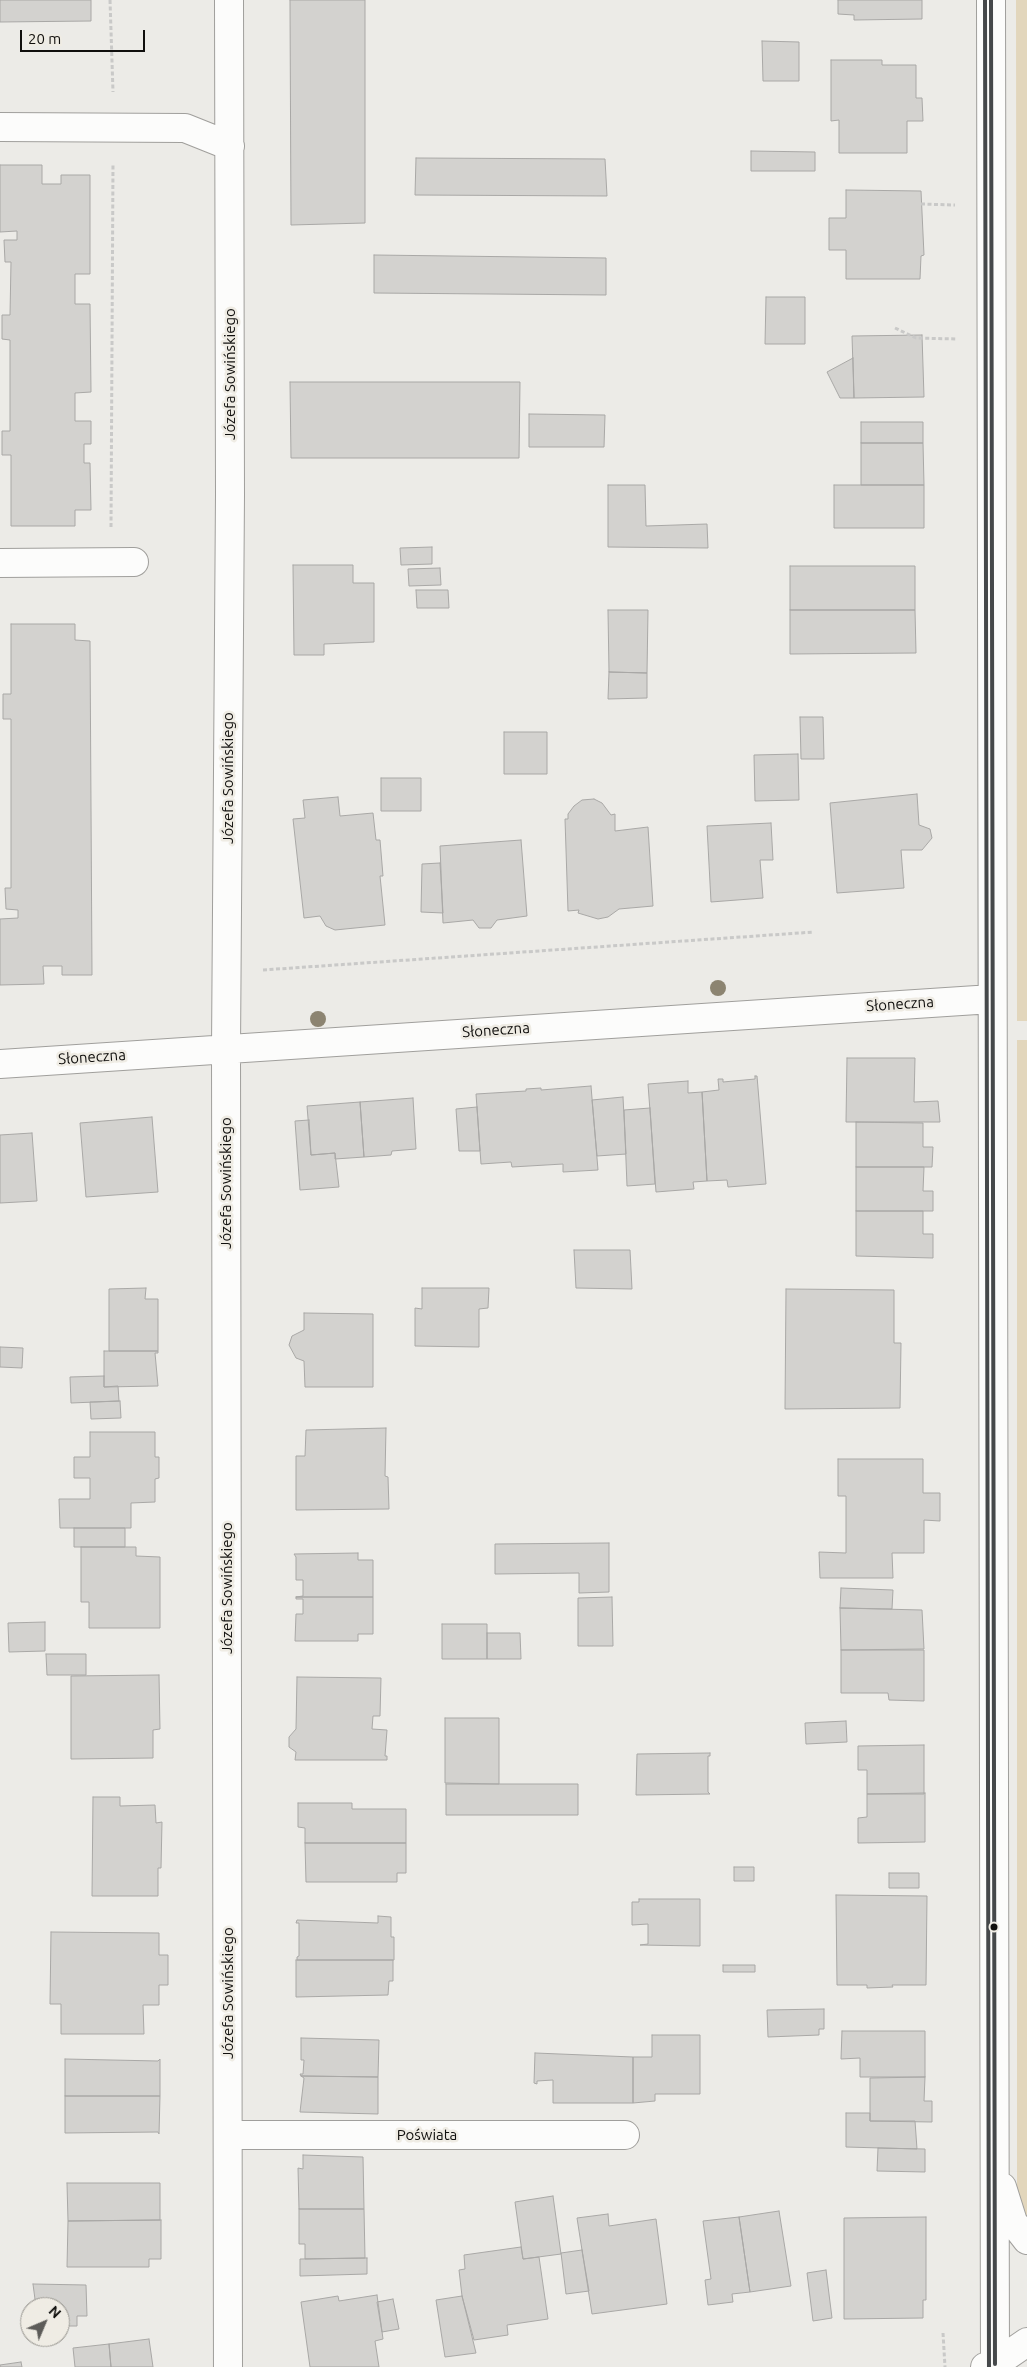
<!DOCTYPE html>
<meta charset="utf-8">
<style>
body{margin:0}
#map{position:relative;width:1027px;height:2367px;overflow:hidden;background:#ecebe7;font-family:Ubuntu,sans-serif}
canvas{display:block}
.north{position:absolute;left:20px;top:2297px;width:50px;height:50px;box-sizing:border-box;background:#efece4;border:1px solid #96948e;border-radius:50%;rotate:45deg;font-size:14px;font-weight:700;line-height:20px;text-align:center;color:#100f0d}
.north::after{content:'';display:block;margin:auto;width:18px;height:22px;background:#5d5c59;clip-path:polygon(50% 0,100% 100%,50% 72%,0 100%)}
.scale{position:absolute;left:20px;top:30px;width:125px;height:22px;box-sizing:border-box;border:2px solid #100f0d;border-top:0;padding-left:6px;font-size:15px;line-height:18px;white-space:nowrap;color:#100f0d;-webkit-text-stroke:4px #efece4;paint-order:stroke}
</style>
<div id="map">
<canvas width="1027" height="2367"></canvas>
<div class="north">N</div>
<div class="scale">20 m</div>
</div>
<script>
const ctx = document.querySelector('canvas').getContext('2d');
ctx.lineJoin = 'round';
function fill(path, color) { ctx.fillStyle = color; ctx.fill(path, 'evenodd'); }
const shape = rows => new Path2D(rows.map(r => 'M' + r).join(''));
function stroke(path, color, width, dash) { ctx.strokeStyle = color; ctx.lineWidth = width; ctx.lineCap = dash ? 'butt' : 'round'; ctx.setLineDash(dash || []); ctx.stroke(path); }
function write(font, color, halo, rows, align = 'center') {
  ctx.font = font + ' Ubuntu,sans-serif'; ctx.lineWidth = 5; ctx.setLineDash([]); ctx.textBaseline = 'middle'; ctx.strokeStyle = halo; ctx.fillStyle = color; for (const [text, x, y, turn = 0] of rows) {
    ctx.save(); ctx.translate(x, y); ctx.rotate((+turn || 0) * Math.PI / 180); ctx.textAlign = isNaN(turn) ? turn : align; if (halo) ctx.strokeText(text, 0, 0); ctx.fillText(text, 0, 0); ctx.restore();
  }
}
fill(shape([
 [1016,0,1027,0,1027,1021,1017,1021],
 [1017,1040,1027,1040,1027,2218,1021,2211,1017,2195]
]), '#e2d6bc');
const building = shape([
 [0,0,91,0,91,21,0,22,0,0],
 [290,0,365,0,365,223,291,225,290,0],
 [838,0,922,0,922,19,854,20,854,15,838,14,838,0],
 [762,41,799,42,799,81,763,81,762,41],
 [831,60,882,60,882,65,916,65,916,98,922,98,923,121,907,121,907,153,839,153,839,120,831,121,831,60],
 [751,151,815,152,815,171,751,171,751,151],
 [416,158,605,159,607,196,415,195,416,158],
 [0,165,42,165,42,184,61,184,61,175,90,175,90,274,75,274,75,304,90,304,91,392,75,393,75,421,91,421,91,444,84,444,84,463,90,463,91,510,75,510,75,526,11,526,11,455,2,455,2,431,10,431,10,340,2,339,2,315,10,315,11,262,5,262,4,240,17,240,17,231,0,232,0,165],
 [846,190,921,191,924,255,921,256,920,279,846,279,846,250,829,250,829,218,846,218,846,190],
 [374,255,606,258,606,295,374,293,374,255],
 [766,297,805,297,805,344,765,344,766,297],
 [922,335,924,397,854,398,852,336,922,335],
 [853,358,854,398,840,398,827,372,853,358],
 [290,382,520,382,519,458,291,458,290,382],
 [529,414,605,415,604,447,529,447,529,414],
 [861,422,923,422,923,443,861,443,861,422],
 [861,443,923,443,924,485,861,485,861,443],
 [608,485,645,485,646,526,707,524,708,548,608,547,608,485],
 [834,485,924,485,924,528,834,528,834,485],
 [432,547,432,564,401,565,400,548,432,547],
 [293,565,353,565,353,583,374,583,374,642,324,644,324,655,294,655,293,565],
 [790,566,915,566,915,610,790,610,790,566],
 [440,568,441,585,409,586,408,569,440,568],
 [416,590,448,590,449,608,417,608,416,590],
 [608,610,648,610,647,673,609,672,608,610],
 [790,610,915,610,916,653,790,654,790,610],
 [11,624,75,624,75,640,90,641,92,975,62,975,62,966,43,966,44,984,0,985,0,919,18,918,18,910,6,909,5,888,11,888,11,719,3,719,3,694,11,694,11,624],
 [609,672,647,673,647,698,608,699,609,672],
 [800,717,823,717,824,759,801,759,800,717],
 [504,732,547,732,547,774,504,774,504,732],
 [798,754,799,800,755,801,754,755,798,754],
 [381,778,421,778,421,811,381,811,381,778],
 [917,794,919,825,930,829,932,838,922,850,901,850,904,888,837,893,830,803,917,794],
 [338,797,340,816,373,813,376,840,380,840,383,876,380,876,385,925,335,930,326,926,320,916,304,918,293,819,305,818,303,800,338,797],
 [594,799,602,803,611,815,615,814,615,831,648,827,653,906,619,909,608,917,598,919,578,913,579,910,568,911,565,819,568,819,568,814,574,806,582,800,594,799],
 [771,823,773,860,760,860,763,898,711,902,707,826,771,823],
 [521,840,527,916,497,920,491,928,479,928,473,920,443,923,440,846,521,840],
 [440,863,443,913,421,912,422,864,440,863],
 [847,1058,915,1058,914,1102,938,1101,940,1122,846,1122,847,1058],
 [755,1076,757,1076,766,1184,728,1187,727,1180,707,1181,702,1092,719,1090,718,1079,723,1079,723,1082,755,1079,755,1076],
 [688,1081,688,1093,702,1092,707,1181,693,1182,694,1189,656,1192,648,1084,688,1081],
 [591,1086,598,1170,563,1172,563,1164,512,1167,511,1162,481,1164,476,1094,526,1091,526,1089,541,1088,541,1090,591,1086],
 [623,1097,626,1154,597,1156,592,1100,623,1097],
 [413,1098,416,1149,392,1151,391,1155,364,1157,360,1102,413,1098],
 [360,1102,364,1157,335,1159,335,1153,311,1155,307,1106,360,1102],
 [477,1107,480,1151,459,1151,456,1109,477,1107],
 [650,1108,655,1184,627,1186,624,1110,650,1108],
 [152,1117,158,1192,86,1197,80,1123,152,1117],
 [309,1120,311,1155,335,1153,339,1187,300,1190,295,1121,309,1120],
 [856,1122,923,1123,923,1147,933,1147,932,1167,856,1167,856,1122],
 [32,1133,37,1201,0,1203,0,1135,32,1133],
 [856,1167,924,1167,923,1191,933,1191,933,1211,856,1211,856,1167],
 [856,1211,923,1211,923,1234,933,1234,933,1258,856,1256,856,1211],
 [574,1250,630,1250,632,1289,576,1288,574,1250],
 [146,1288,145,1299,158,1299,158,1351,109,1351,109,1289,146,1288],
 [422,1288,489,1288,488,1308,479,1309,479,1347,415,1346,415,1308,422,1309,422,1288],
 [786,1289,894,1290,894,1343,901,1343,900,1408,785,1409,786,1289],
 [304,1313,373,1314,373,1387,305,1387,304,1361,296,1358,289,1345,292,1336,304,1330,304,1313],
 [0,1347,23,1348,22,1368,0,1367,0,1347],
 [104,1351,158,1351,158,1353,155,1353,158,1386,104,1387,104,1351],
 [104,1376,104,1387,118,1386,119,1401,71,1403,70,1377,104,1376],
 [120,1401,121,1418,91,1419,90,1402,120,1401],
 [386,1428,385,1476,388,1477,389,1509,296,1510,296,1456,305,1456,306,1430,386,1428],
 [90,1432,155,1432,155,1457,159,1457,159,1478,155,1479,155,1502,131,1503,131,1528,60,1528,59,1499,90,1499,90,1478,74,1478,74,1457,90,1457,90,1432],
 [838,1459,923,1459,923,1493,940,1493,940,1521,924,1520,924,1553,892,1553,893,1578,820,1578,819,1552,846,1553,846,1496,838,1496,838,1459],
 [74,1528,125,1528,125,1547,74,1547,74,1528],
 [609,1543,609,1592,579,1593,579,1573,495,1574,495,1544,609,1543],
 [81,1547,136,1547,136,1556,160,1557,160,1628,89,1628,89,1602,81,1602,81,1547],
 [358,1553,358,1560,373,1560,373,1597,296,1597,303,1596,303,1580,296,1580,296,1557,294,1554,358,1553],
 [841,1588,893,1590,892,1609,840,1608,841,1588],
 [296,1597,373,1597,373,1634,358,1634,358,1641,295,1641,296,1614,303,1614,303,1599,296,1599,296,1597],
 [612,1597,613,1646,578,1646,578,1598,612,1597],
 [840,1608,922,1610,924,1649,841,1650,840,1608],
 [45,1622,45,1651,9,1652,8,1623,45,1622],
 [442,1624,487,1624,487,1659,442,1659,442,1624],
 [487,1633,520,1633,521,1659,487,1659,487,1633],
 [841,1650,924,1650,924,1701,889,1700,888,1693,841,1693,841,1650],
 [46,1654,86,1654,86,1675,47,1675,46,1654],
 [159,1675,160,1729,153,1730,153,1758,71,1759,71,1676,159,1675],
 [297,1677,381,1678,380,1716,373,1716,372,1729,387,1730,385,1756,387,1756,387,1760,295,1760,296,1752,289,1747,289,1737,296,1729,297,1677],
 [445,1718,499,1718,499,1784,445,1783,445,1718],
 [846,1721,847,1742,806,1744,805,1723,846,1721],
 [924,1745,924,1794,867,1794,867,1770,858,1770,858,1746,924,1745],
 [710,1753,710,1756,708,1756,708,1792,710,1794,636,1795,637,1754,710,1753],
 [446,1784,578,1784,578,1815,446,1815,446,1784],
 [925,1793,925,1842,858,1843,858,1818,867,1817,867,1794,925,1793],
 [93,1797,120,1797,120,1806,155,1805,156,1823,162,1822,161,1868,158,1868,158,1896,92,1896,93,1797],
 [298,1803,352,1803,352,1809,406,1809,406,1843,305,1843,305,1828,298,1827,298,1803],
 [305,1843,406,1843,406,1873,397,1873,397,1882,306,1882,305,1843],
 [734,1867,754,1867,754,1881,734,1881,734,1867],
 [889,1873,919,1873,919,1888,889,1888,889,1873],
 [836,1895,927,1896,926,1985,892,1985,893,1987,867,1988,867,1985,837,1985,836,1895],
 [639,1899,700,1899,700,1946,640,1945,648,1944,648,1924,632,1925,632,1902,639,1902,639,1899],
 [378,1916,391,1917,391,1937,394,1937,394,1960,297,1960,297,1957,299,1956,299,1923,296,1923,297,1920,378,1923,378,1916],
 [51,1932,159,1933,159,1955,168,1955,168,1985,159,1985,159,2005,143,2005,144,2034,61,2034,61,2004,50,2004,51,1932],
 [296,1960,393,1960,393,1981,389,1981,388,1995,296,1997,296,1960],
 [723,1965,755,1965,755,1972,723,1972,723,1965],
 [824,2009,824,2029,819,2029,819,2035,768,2037,767,2010,824,2009],
 [842,2031,925,2031,925,2077,860,2077,860,2058,841,2059,842,2031],
 [652,2035,700,2035,700,2094,655,2094,655,2101,633,2103,633,2057,652,2057,652,2035],
 [301,2038,379,2040,378,2077,301,2076,300,2074,303,2074,304,2060,301,2060,301,2038],
 [535,2053,633,2057,633,2103,553,2103,553,2080,537,2081,537,2084,534,2083,535,2053],
 [65,2059,158,2061,160,2059,160,2096,65,2096,65,2059],
 [301,2076,378,2077,378,2114,300,2112,304,2078,301,2076],
 [925,2077,924,2101,932,2101,932,2122,870,2121,870,2078,925,2077],
 [65,2096,160,2096,159,2134,158,2132,65,2133,65,2096],
 [846,2113,870,2113,870,2121,915,2121,917,2149,846,2147,846,2113],
 [878,2148,925,2149,925,2172,877,2171,878,2148],
 [303,2155,363,2157,364,2209,299,2209,298,2168,303,2169,303,2155],
 [67,2183,160,2183,160,2220,68,2221,67,2183],
 [553,2196,561,2254,523,2259,515,2202,553,2196],
 [299,2209,364,2209,365,2258,305,2259,305,2244,299,2244,299,2209],
 [779,2211,791,2286,750,2292,739,2217,779,2211],
 [608,2214,609,2226,656,2219,667,2304,592,2314,577,2218,608,2214],
 [739,2217,750,2292,732,2294,733,2302,708,2305,705,2280,711,2279,703,2221,739,2217],
 [926,2217,926,2300,923,2300,923,2318,844,2319,844,2218,926,2217],
 [161,2220,161,2259,149,2259,149,2267,67,2267,68,2221,161,2220],
 [521,2247,523,2259,539,2257,548,2319,507,2325,508,2335,474,2340,462,2296,459,2270,465,2269,464,2255,521,2247],
 [582,2250,589,2291,566,2294,561,2253,582,2250],
 [367,2258,367,2274,300,2276,300,2259,367,2258],
 [826,2270,832,2318,813,2321,807,2273,826,2270],
 [33,2284,86,2285,87,2316,77,2316,77,2326,60,2326,60,2307,36,2307,33,2284],
 [377,2295,383,2339,375,2341,379,2367,310,2367,301,2302,338,2296,339,2301,377,2295],
 [462,2296,476,2353,445,2357,436,2300,462,2296],
 [393,2299,399,2329,382,2332,377,2302,393,2299],
 [149,2339,153,2367,111,2367,109,2344,149,2339],
 [109,2344,111,2367,75,2367,73,2348,109,2344],
 [21,2362,22,2367,0,2367,0,2365,21,2362]
]);
fill(building, '#d3d2cf');
stroke(building, '#a9a8a6', 1);
const minor = shape([
 [991,0,995,2367],
 [0,127,185,128,230,146],
 [0,563,134,562],
 [0,1064,992,999],
 [228,2135,625,2135],
 [1002,2187,1013,2222,1027,2240],
 [228,2367,226,1048,230,494,229,0],
 [985,2367,995,2364,1027,2342]
]);
stroke(minor, '#a09f9c', 30);
stroke(shape([
 [110,0,113,92],
 [921,204,955,205],
 [895,328,916,338,957,339],
 [111,527,113,163],
 [263,970,814,932],
 [943,2333,945,2367]
]), '#c9c9c8', 3, [4, 2.5]);
stroke(minor, '#fcfcfb', 28);
stroke(shape([
 [991,0,995,2364]
]), '#45484a', 4);
stroke(shape([
 [985,0,989,2367]
]), '#45484a', 4);
ctx.fillStyle = '#8c8471';
for (const [x, y] of [
 [718,988],
 [318,1019]
]) { ctx.beginPath(); ctx.arc(x, y, 8, 0, 2 * Math.PI); ctx.fill(); }
for (const [x, y, r, color] of [
 [994,1927,4.5,"#100f0d"]
]) { const dot = new Path2D(); dot.arc(x, y, r, 0, 2 * Math.PI); ctx.fillStyle = color; ctx.fill(dot); stroke(dot, '#efece4', 2); }
write('15px', '#100f0d', '#efece4', [
 ["Józefa Sowińskiego",230,374,-90],
 ["Józefa Sowińskiego",228,778,-90],
 ["Słoneczna",900,1004,-4],
 ["Słoneczna",496,1030,-4],
 ["Słoneczna",92,1057,-4],
 ["Józefa Sowińskiego",226,1183,-90],
 ["Józefa Sowińskiego",227,1588,-90],
 ["Józefa Sowińskiego",228,1993,-90],
 ["Poświata",427,2135]
]);
</script>
